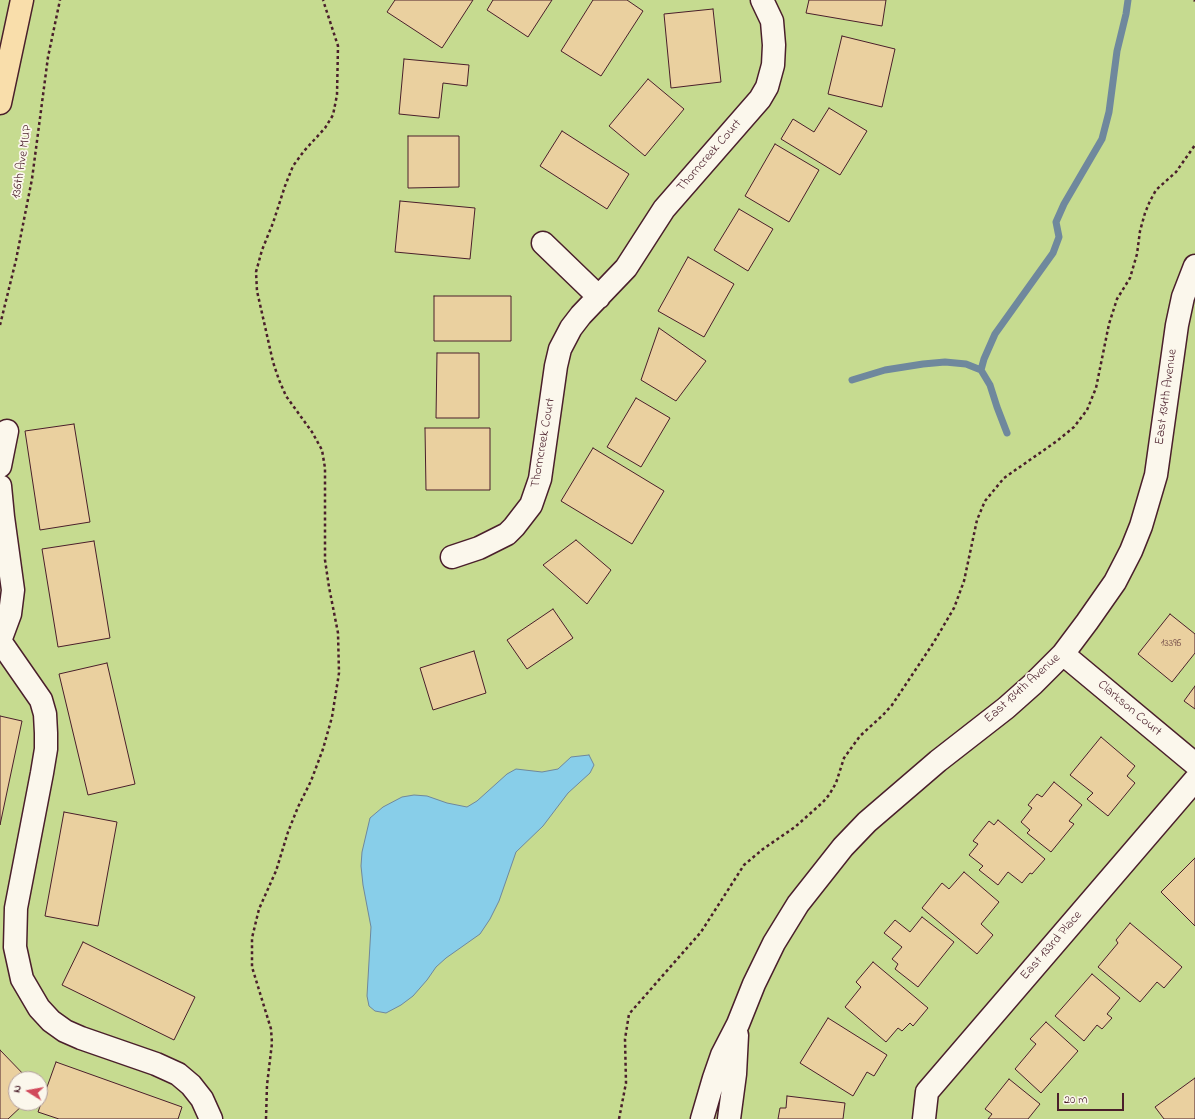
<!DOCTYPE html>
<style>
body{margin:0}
#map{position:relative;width:1195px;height:1119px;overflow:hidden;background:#f6ebd5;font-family:"Indie Flower",sans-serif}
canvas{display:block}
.north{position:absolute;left:8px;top:1071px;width:40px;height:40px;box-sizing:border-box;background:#fbf7ec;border:1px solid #b4a19f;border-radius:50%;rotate:281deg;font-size:11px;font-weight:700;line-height:16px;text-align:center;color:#4a1f2b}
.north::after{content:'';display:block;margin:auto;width:14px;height:18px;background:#d1495b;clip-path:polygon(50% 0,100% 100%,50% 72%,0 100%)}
.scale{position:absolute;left:1057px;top:1093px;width:67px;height:18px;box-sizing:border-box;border:2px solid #4a1f2b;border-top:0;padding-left:5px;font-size:12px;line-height:14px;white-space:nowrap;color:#4a1f2b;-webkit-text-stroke:3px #fbf7ec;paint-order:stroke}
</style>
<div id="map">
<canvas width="1195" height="1119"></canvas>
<div class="north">N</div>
<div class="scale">20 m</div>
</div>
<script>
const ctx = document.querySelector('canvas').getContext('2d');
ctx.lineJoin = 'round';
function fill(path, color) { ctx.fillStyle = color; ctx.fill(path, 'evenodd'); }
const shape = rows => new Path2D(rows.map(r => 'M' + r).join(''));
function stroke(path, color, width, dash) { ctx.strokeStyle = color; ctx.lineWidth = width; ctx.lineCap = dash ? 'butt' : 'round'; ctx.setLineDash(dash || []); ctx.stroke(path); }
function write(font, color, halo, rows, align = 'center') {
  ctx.font = font + ' "Indie Flower",sans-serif'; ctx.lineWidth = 3.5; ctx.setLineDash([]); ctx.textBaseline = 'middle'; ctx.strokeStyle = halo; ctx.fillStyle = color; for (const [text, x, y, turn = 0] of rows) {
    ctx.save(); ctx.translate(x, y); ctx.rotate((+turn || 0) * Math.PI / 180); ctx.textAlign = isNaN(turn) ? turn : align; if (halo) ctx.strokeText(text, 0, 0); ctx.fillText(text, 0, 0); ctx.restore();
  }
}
fill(shape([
 [0,0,1195,0,1195,1119,0,1119],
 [16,1079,40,1079,40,1103,16,1103]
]), '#c6db90');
const water = shape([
 [589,755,594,765,590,773,568,793,543,826,516,852,499,901,490,919,480,934,446,958,436,967,427,980,413,996,401,1005,386,1013,375,1011,369,1006,367,996,371,927,363,885,361,866,362,852,370,818,383,807,402,797,414,795,427,796,447,803,467,807,477,801,507,774,516,769,542,772,558,769,571,757,589,755]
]);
fill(water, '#88cee9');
stroke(water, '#6f889d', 1);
stroke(shape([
 [981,370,984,359,995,334,1053,253,1059,237,1056,222,1064,204,1102,139,1109,112,1117,51,1126,14,1128,0],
 [852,380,885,370,923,364,945,362,966,364,981,370,990,385,997,407,1007,433]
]), '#6f889d', 7);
const building = shape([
 [395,0,473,0,442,48,387,12,395,0],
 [493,0,552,0,528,37,487,10,493,0],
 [593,0,627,0,643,11,601,76,561,51,593,0],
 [809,0,886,0,882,26,806,13,809,0],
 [713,9,721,82,671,88,664,14,713,9],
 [842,36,895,49,882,107,828,94,842,36],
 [404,59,469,65,467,86,443,83,439,118,399,114,404,59],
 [648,79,684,109,645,156,609,126,648,79],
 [829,108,867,131,840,175,781,139,793,119,814,132,829,108],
 [562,131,629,174,607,209,540,166,562,131],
 [408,136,459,136,459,187,408,188,408,136],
 [775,144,819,170,789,222,745,196,775,144],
 [400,201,475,208,470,259,395,252,400,201],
 [739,209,773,229,748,271,714,250,739,209],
 [688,257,734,284,704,337,658,311,688,257],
 [434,296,511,296,511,341,434,341,434,296],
 [659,328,706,361,676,401,641,380,659,328],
 [437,353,479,353,479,418,436,418,437,353],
 [636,398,670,418,641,467,607,447,636,398],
 [74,424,90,522,40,530,25,431,74,424],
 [425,428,490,428,490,490,426,490,425,428],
 [593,448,664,491,632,544,561,501,593,448],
 [576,540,611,570,587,604,543,565,576,540],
 [94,541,110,638,58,647,42,549,94,541],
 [553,609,573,638,527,669,507,640,553,609],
 [1170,614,1195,634,1195,653,1172,682,1138,654,1170,614],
 [474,651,486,693,433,710,420,668,474,651],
 [107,663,135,784,88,795,59,674,107,663],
 [1195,686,1195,709,1184,701,1195,686],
 [0,716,22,721,0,825,0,716],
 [1101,737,1135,766,1127,776,1135,783,1108,816,1087,799,1093,793,1070,775,1101,737],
 [1054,782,1082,805,1069,821,1074,824,1051,852,1027,833,1030,830,1021,822,1032,808,1028,805,1037,794,1042,797,1054,782],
 [64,812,117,822,98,926,45,916,64,812],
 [998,820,1045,859,1032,874,1030,873,1022,883,1008,872,998,885,979,870,983,866,969,855,978,844,973,841,989,821,994,825,998,820],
 [1195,858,1195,926,1161,892,1195,858],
 [964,872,999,902,981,924,993,935,977,954,922,908,942,883,949,889,964,872],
 [922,917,954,942,918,987,895,969,898,964,892,959,902,947,884,933,895,920,910,932,922,917],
 [1130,923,1182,967,1164,988,1157,982,1140,1002,1098,967,1118,943,1116,940,1130,923],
 [83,942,195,997,174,1040,62,985,83,942],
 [873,962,928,1008,913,1026,910,1023,902,1031,898,1028,886,1042,845,1007,861,987,856,982,873,962],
 [1092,974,1120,998,1107,1014,1112,1018,1102,1029,1097,1025,1084,1041,1055,1016,1092,974],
 [828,1018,887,1055,874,1076,867,1072,853,1096,800,1063,828,1018],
 [1046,1022,1078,1051,1041,1093,1015,1069,1036,1044,1030,1039,1046,1022],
 [0,1050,28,1079,16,1079,16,1103,25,1103,8,1119,0,1119,0,1050],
 [56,1062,182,1107,178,1119,59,1119,38,1112,56,1062],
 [1195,1078,1195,1119,1164,1119,1155,1107,1195,1078],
 [1009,1079,1040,1104,1028,1119,988,1119,992,1114,985,1109,1009,1079],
 [787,1096,845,1103,843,1119,778,1119,780,1108,786,1108,787,1096]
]);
fill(building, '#ead09f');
stroke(building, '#4a1f2b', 1);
const minor = shape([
 [543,243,599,297],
 [0,466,7,431],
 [0,486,3,517,13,590,10,614,0,641],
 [452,557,479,548,507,534,514,527,531,505,540,479,556,366,560,349,571,328,581,315,626,268,664,209,760,99,767,87,773,65,774,45,772,21,762,0],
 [0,641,41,700,45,714,46,733,46,749,42,773,16,908,15,947,22,979,39,1008,51,1021,65,1031,81,1038,156,1064,178,1074,191,1085,202,1099,211,1119],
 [1063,654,1195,764],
 [702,1119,714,1078,722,1055,738,1024,754,984,774,943,798,904,843,847,867,822,938,761,1006,708,1033,684,1063,654,1087,622,1115,582,1131,551,1141,526,1156,475,1177,325,1183,297,1195,266],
 [729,1119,735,1074,737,1035],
 [924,1119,927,1092,1195,780]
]);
const major = shape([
 [0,103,22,0]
]);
stroke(minor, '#4a1f2b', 25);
stroke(major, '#4a1f2b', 25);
stroke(shape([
 [1194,0,1195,1],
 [0,325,16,260,32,179,48,57,60,0],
 [266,1119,267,1085,272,1043,271,1029,252,967,252,938,259,909,276,871,288,832,298,807,311,781,323,749,332,717,339,673,338,633,329,587,325,560,325,468,322,450,312,432,286,396,279,380,273,362,257,291,256,272,262,250,273,223,285,186,293,166,304,151,325,128,333,115,337,95,338,46,323,0],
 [619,1119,626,1083,625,1039,629,1014,701,932,744,865,763,849,795,827,823,802,829,795,836,783,844,758,860,736,883,715,892,705,934,642,954,608,964,581,977,520,985,501,1004,478,1057,441,1074,427,1087,410,1096,388,1109,324,1117,299,1130,278,1137,254,1140,231,1145,213,1150,201,1156,190,1176,172,1195,145]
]), '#4a1f2b', 2.5, [3, 3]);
stroke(minor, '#fbf7ec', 22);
stroke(major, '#f9deab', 22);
write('11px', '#724b48', null, [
 ["13396",1171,644]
]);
write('13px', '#4a1f2b', '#fbf7ec', [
 ["Thorncreek Court",710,156,-49],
 ["136th Ave MUP",23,162,-81],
 ["East 134th Avenue",1167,397,-82],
 ["Thorncreek Court",544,443,-80],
 ["East 134th Avenue",1023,689,-42],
 ["Clarkson Court",1129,709,40],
 ["East 133rd Place",1052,946,-49]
]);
</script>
